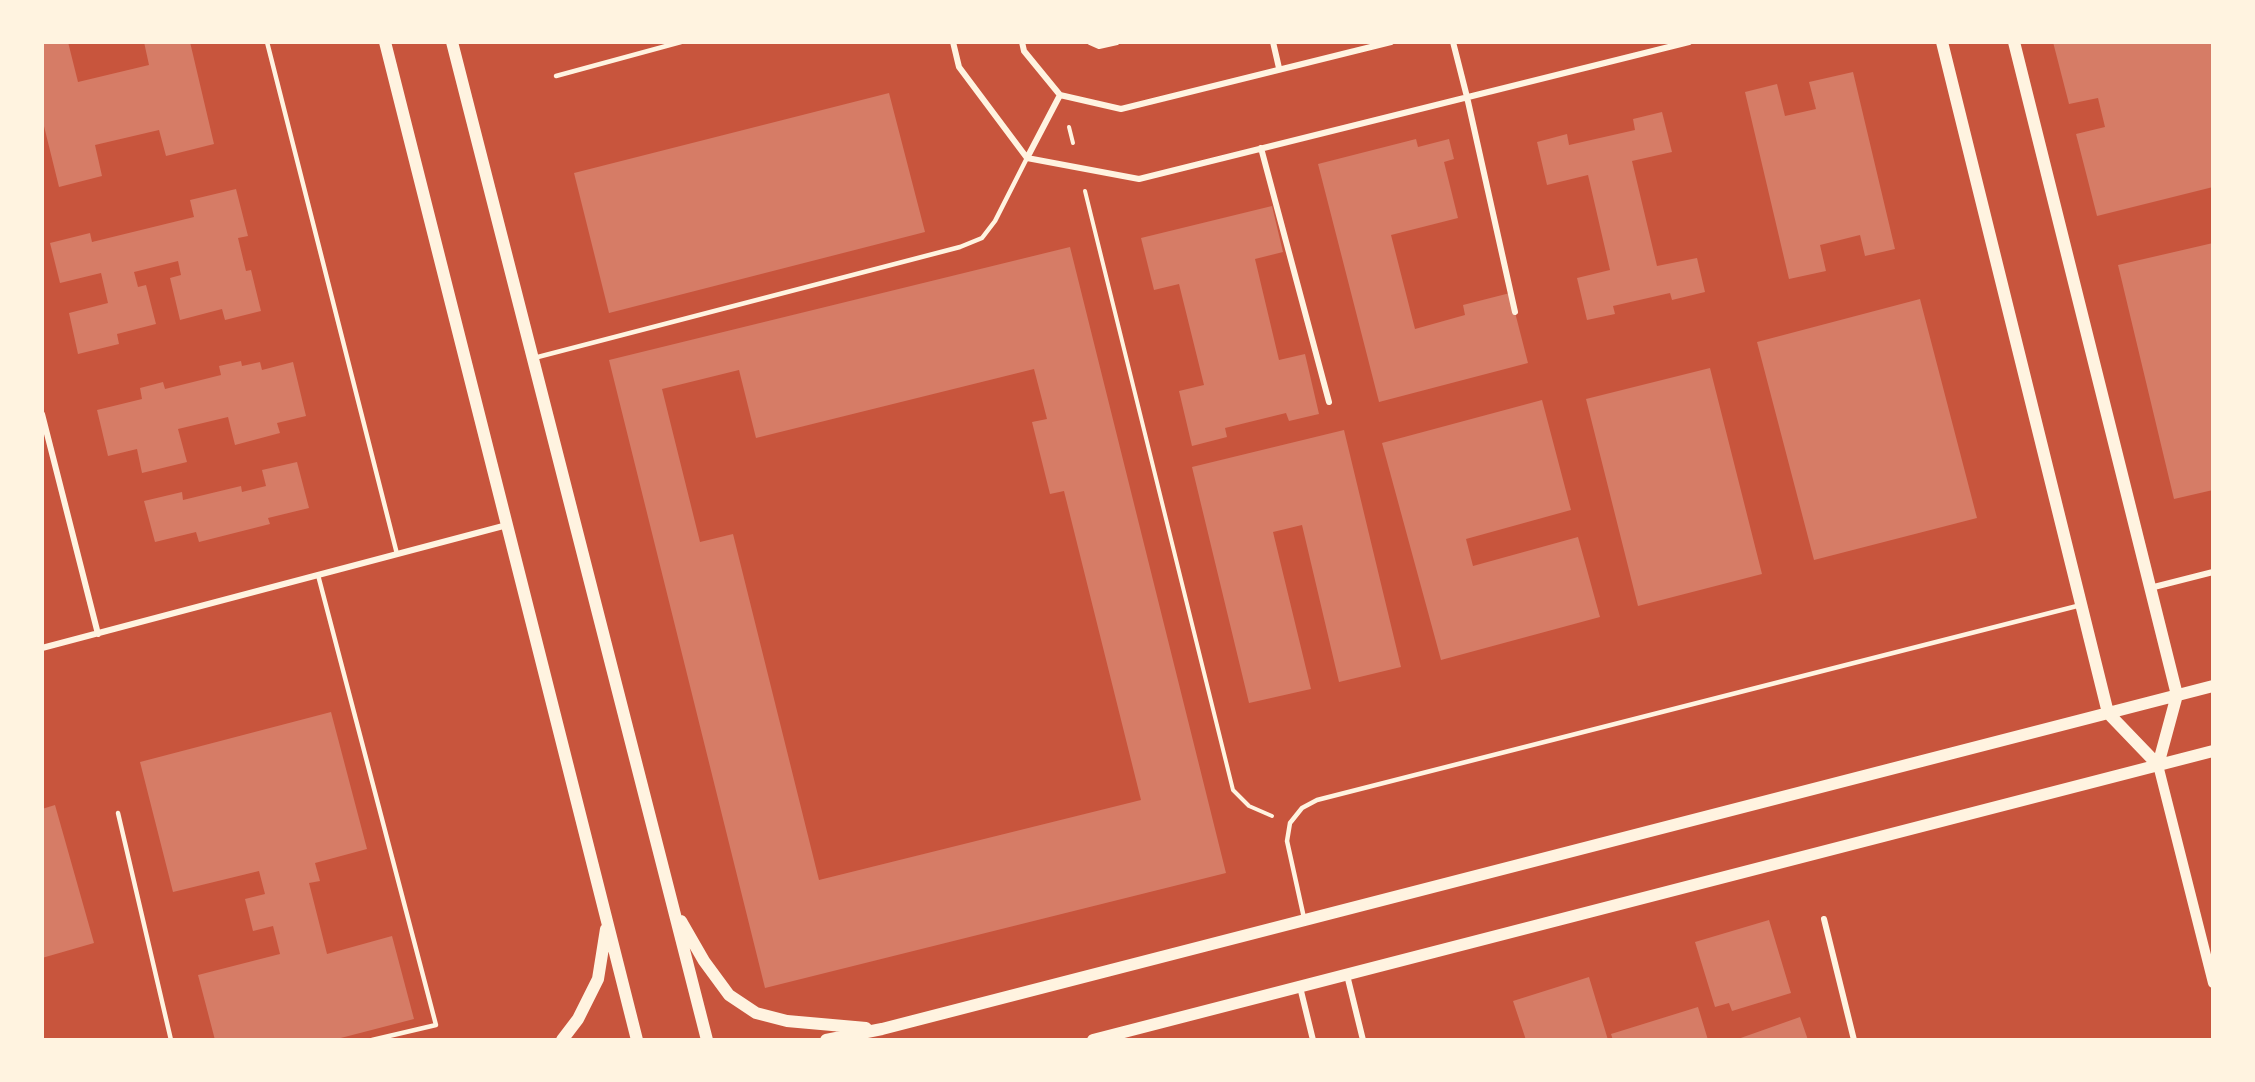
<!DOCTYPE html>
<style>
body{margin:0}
#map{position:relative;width:2255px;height:1082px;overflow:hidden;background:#c8553d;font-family:Mulish,sans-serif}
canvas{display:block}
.frame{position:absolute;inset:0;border:44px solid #fff3e0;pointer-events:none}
</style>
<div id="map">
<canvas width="2255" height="1082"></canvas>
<div class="frame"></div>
</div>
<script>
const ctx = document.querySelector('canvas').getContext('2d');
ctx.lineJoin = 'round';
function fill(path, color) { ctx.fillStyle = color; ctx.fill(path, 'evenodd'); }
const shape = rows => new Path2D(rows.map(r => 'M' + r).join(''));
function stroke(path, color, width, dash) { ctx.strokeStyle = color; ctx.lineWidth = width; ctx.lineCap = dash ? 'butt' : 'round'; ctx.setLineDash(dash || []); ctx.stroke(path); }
fill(shape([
 [50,42,68,42,78,82,149,65,144,42,190,42,214,144,166,156,159,130,95,145,102,176,59,187,42,118,42,44],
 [2053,42,2213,42,2213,187,2097,216,2076,134,2105,127,2098,98,2069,104],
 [1853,72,1895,249,1865,256,1860,235,1820,245,1826,271,1789,279,1745,92,1777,84,1785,116,1816,109,1809,82],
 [889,93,925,232,609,313,574,173],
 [1662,112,1672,152,1632,161,1657,266,1697,258,1705,292,1672,300,1670,293,1613,306,1615,314,1587,320,1577,278,1610,270,1588,175,1547,185,1537,142,1567,134,1569,145,1635,130,1633,119],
 [1416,139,1418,147,1449,139,1454,159,1444,162,1458,218,1391,235,1415,329,1465,315,1463,305,1510,293,1528,363,1379,402,1318,164],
 [236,189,248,236,238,238,246,271,251,270,261,311,225,320,222,309,180,320,170,278,181,275,178,261,134,272,138,287,146,285,156,324,117,334,119,344,78,354,69,313,108,303,101,273,60,283,50,243,90,233,92,242,194,217,190,200],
 [1272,206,1283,252,1255,259,1279,360,1305,354,1319,414,1289,421,1286,413,1225,428,1227,437,1192,446,1179,391,1204,385,1179,284,1154,290,1141,238],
 [2213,243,2213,490,2174,499,2118,265],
 [1070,247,1226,873,765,988,609,360],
 [1034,369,1047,419,1032,422,1050,494,1064,491,1141,800,819,880,733,534,700,542,662,389,739,370,756,438],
 [1920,299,1977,518,1814,560,1757,342],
 [241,361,242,366,260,362,262,370,293,362,306,416,277,423,280,433,235,445,228,417,178,429,187,462,142,473,137,449,108,456,97,410,142,399,140,388,163,382,165,389,221,375,219,366],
 [1710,368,1762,574,1638,606,1586,399],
 [1542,400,1571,510,1466,539,1473,566,1578,537,1600,617,1441,660,1382,443],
 [1344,430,1401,667,1339,682,1302,525,1273,532,1311,689,1249,703,1192,467],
 [297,462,309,508,268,518,270,524,199,542,196,532,155,542,144,501,182,492,183,500,241,486,242,492,266,486,262,470],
 [331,712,367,849,315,863,320,881,309,883,327,954,392,936,414,1019,333,1040,215,1040,198,975,280,954,273,926,253,931,245,899,265,894,259,871,173,892,140,762],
 [55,805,94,943,42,958,42,809],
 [1769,920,1791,993,1732,1011,1729,1003,1715,1007,1695,942],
 [1589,977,1608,1040,1526,1040,1513,1001],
 [1698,1007,1708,1040,1613,1040,1611,1034],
 [1800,1017,1808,1040,1735,1040]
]), '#d67c66');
stroke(shape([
 [1069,127,1073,143],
 [1085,191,1233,790,1249,806,1272,816]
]), '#fff3e0', 4);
stroke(shape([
 [267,42,397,554],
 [556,76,681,42],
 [534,358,960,247,982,238,995,221,1027,158],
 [318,575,436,1025,372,1040],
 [118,813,171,1040],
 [1304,918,1287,841,1290,823,1302,808,1317,800,2081,605]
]), '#fff3e0', 4.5);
stroke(shape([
 [953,42,959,67,1027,158,1139,179,1689,42],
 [1022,42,1024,51,1060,95,1121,109,1391,42],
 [1090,42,1099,46,1117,42],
 [1273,42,1279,68],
 [1453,42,1467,97,1515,312],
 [1261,148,1329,402],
 [1027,158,1060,95],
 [42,414,98,634],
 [2150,588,2213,572],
 [42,648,507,525],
 [1824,919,1854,1040],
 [1347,975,1363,1040],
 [1300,987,1313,1040]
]), '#fff3e0', 6);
stroke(shape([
 [2158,765,2213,983]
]), '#fff3e0', 10);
stroke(shape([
 [385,42,637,1040],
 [452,42,707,1040],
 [1942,42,2108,713,2158,765],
 [2014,42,2177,695,2158,765],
 [681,921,704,961,729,995,756,1013,787,1021,866,1028],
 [562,1040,578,1019,598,979,606,929],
 [826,1040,882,1029,2213,686],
 [1093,1040,2213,751]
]), '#fff3e0', 12);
</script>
